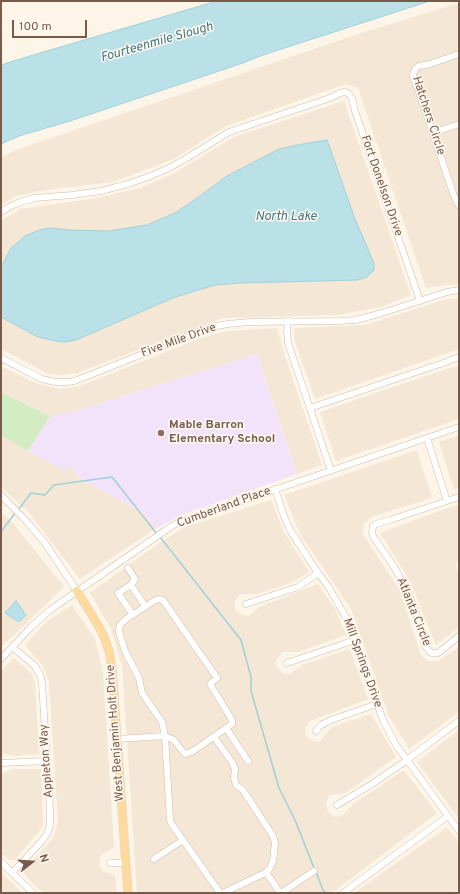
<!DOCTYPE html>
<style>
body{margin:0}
#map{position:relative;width:460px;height:894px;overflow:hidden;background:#fdf5e7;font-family:Overpass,sans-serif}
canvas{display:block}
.frame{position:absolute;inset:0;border:2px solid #785b4a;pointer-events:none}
.north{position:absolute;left:12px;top:842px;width:40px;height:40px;-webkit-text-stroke:3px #fff8ee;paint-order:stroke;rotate:73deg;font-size:11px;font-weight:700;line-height:16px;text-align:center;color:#785b4a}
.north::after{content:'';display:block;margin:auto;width:14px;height:18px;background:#785b4a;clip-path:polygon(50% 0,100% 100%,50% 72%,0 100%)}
.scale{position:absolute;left:12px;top:20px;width:75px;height:18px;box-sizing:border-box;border:2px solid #785b4a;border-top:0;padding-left:5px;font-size:12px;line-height:14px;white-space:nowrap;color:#785b4a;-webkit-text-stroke:3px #fff8ee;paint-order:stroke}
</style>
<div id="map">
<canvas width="460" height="894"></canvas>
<div class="frame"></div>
<div class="north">N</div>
<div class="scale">100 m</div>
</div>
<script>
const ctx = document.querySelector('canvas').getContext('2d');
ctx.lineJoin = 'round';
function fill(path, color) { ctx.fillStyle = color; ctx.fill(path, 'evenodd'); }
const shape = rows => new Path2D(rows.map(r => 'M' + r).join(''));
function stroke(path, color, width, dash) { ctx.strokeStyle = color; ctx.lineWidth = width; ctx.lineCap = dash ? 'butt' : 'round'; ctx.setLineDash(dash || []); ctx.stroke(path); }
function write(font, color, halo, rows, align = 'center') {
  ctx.font = font + ' Overpass,sans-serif'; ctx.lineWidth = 3; ctx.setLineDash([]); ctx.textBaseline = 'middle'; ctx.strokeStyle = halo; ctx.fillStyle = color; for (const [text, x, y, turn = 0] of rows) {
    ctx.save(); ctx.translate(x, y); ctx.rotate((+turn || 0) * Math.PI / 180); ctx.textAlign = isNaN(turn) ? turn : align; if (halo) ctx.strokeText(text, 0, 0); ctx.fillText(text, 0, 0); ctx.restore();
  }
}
fill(shape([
 [459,3,459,284,438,286,426,288,358,88,346,84,226,126,174,159,113,182,39,191,16,196,1,205,1,157,16,150,361,33],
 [344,101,411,295,381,307,338,315,223,318,77,373,63,375,48,374,1,349,1,220,21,209,97,198,140,188,173,174,234,137],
 [459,298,459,349,315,399,294,339,295,328,365,325,447,299],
 [277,328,283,350,322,465,297,474,257,354,79,410,50,416,1,392,1,366,35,383,60,389,80,386,201,338,228,331],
 [459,366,459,419,336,461,320,412,449,368],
 [459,435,459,488,454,489,439,442],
 [1,436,65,471,69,465,80,478,144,513,155,529,80,579,29,513,1,487],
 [417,450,432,498,372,517,364,524,363,534,400,591,421,655,428,661,439,661,459,647,459,712,409,749,389,716,351,609,300,534,284,495],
 [271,500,284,532,309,572,293,582,257,594,240,594,235,600,235,610,242,615,249,616,259,607,318,584,335,609,346,635,298,652,283,652,276,660,277,667,282,673,290,674,302,665,350,649,368,699,310,721,305,727,306,736,312,741,319,742,332,727,371,714,396,757,346,793,330,795,326,802,328,812,334,817,342,816,353,804,404,770,437,813,332,893,137,893,122,666,111,629,90,593,162,541,185,527],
 [459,504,459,559,456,564,457,571,459,572,459,627,436,645,410,581,380,533,428,515],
 [1,512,13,523,64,587,1,647],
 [72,605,95,639,103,672,114,847,101,855,99,863,103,871,115,875,117,893,43,893,24,874,24,870,53,838,58,822,49,682,43,666,25,645,46,622],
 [14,658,31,673,35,683,39,754,13,756,1,753,1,670],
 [459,730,459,819,417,762],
 [13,769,41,769,43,826,15,860,9,860,1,853,1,774],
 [447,827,459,843,459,888,453,893,354,893],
 [1,872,23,893,1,893]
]), '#f5e7d5');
fill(shape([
 [257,354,297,474,181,515,155,529,144,513,80,478,69,465,65,471,28,451,50,416,79,410]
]), '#f2e3fa');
fill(shape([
 [1,392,50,416,28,451,1,436]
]), '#d4ecc4');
const water = shape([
 [217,1,430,1,263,55,243,63,70,121,19,136,1,144,1,65,23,58,217,1],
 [327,140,355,219,374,263,374,270,367,277,358,280,241,283,215,285,175,297,76,340,65,342,56,341,38,337,1,317,1,267,11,248,25,236,39,230,50,228,70,230,109,231,147,225,175,213,200,196,227,176,279,149,303,144,327,140],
 [16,601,26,615,19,622,5,613,16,601]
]);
fill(water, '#bae1e8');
stroke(water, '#a0d1da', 1);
stroke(shape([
 [18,510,31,493,45,495,54,485,112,477,157,534],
 [1,532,15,513],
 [160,537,241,640,251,677,251,691,279,788,295,820,314,868],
 [316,872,323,890,326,893]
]), '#a0d1da', 1.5);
const minor = shape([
 [459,54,430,64,419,66,416,68,413,74,413,77,419,92,454,196,459,206],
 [433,133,459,124],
 [1,212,9,207,20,202,34,198,72,195,101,191,128,184,148,177,169,168,187,158,229,132,330,98,340,93,345,92,348,93,352,98,355,111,420,301],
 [288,321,287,332,288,343,331,471],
 [1,358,42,379,55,382,68,382,74,381,90,375,195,333,212,327,228,324,249,322,339,321,356,320,382,313,447,292,459,290],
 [310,408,446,362,459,357],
 [427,438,447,501],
 [275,489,284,516,290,530,318,573,328,586,347,619,383,720,396,745,459,831],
 [1,495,28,523,45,543,77,591],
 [459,497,390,520,376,524,373,526,372,533,374,538,393,565,407,590,413,605,426,647,429,651,432,653,438,653,459,636],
 [128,568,135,579,131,585],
 [246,604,298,587,318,573],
 [133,615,118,593,131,585,145,606],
 [1,659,31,627,50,610,169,528,177,523,459,427],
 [287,663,355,640],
 [226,728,248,761],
 [316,731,321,725,331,720,377,704],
 [214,737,232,762,235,769,234,777,236,785,243,790,273,836,275,843,273,861,270,868,267,872,223,893],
 [117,739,165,736,174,740,184,753,186,754,193,751,232,724,232,720,210,684,217,678,163,600,159,599,154,601,126,619,120,625,119,629,119,632,125,651,139,678,142,693,162,722,165,736,170,820,171,823,220,893],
 [1,763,47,761],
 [337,805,372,784,407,760,459,721],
 [154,859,183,840],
 [1,862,33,893],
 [110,863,126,863],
 [266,872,280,893],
 [12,873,41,842,47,834,50,826,50,810,42,683,41,677,35,666,23,656,12,647],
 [281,893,314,871],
 [343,893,448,816]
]);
const major = shape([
 [77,591,98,625,104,637,109,651,112,668,128,893]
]);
stroke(minor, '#d0bcac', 7);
stroke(major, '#dcd4d0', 9);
stroke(minor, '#fff', 6);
stroke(major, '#feda9d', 8);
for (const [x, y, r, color] of [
 [161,433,4,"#8d6e63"]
]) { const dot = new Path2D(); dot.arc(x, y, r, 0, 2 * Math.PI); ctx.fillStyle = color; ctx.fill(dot); stroke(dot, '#fff8ee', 1.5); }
write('12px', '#785b4a', '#fff8ee', [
 ["Hatchers Circle",428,116,72],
 ["Fort Donelson Drive",381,186,71],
 ["Five Mile Drive",179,341,-20],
 ["Cumberland Place",224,508,-20],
 ["Atlanta Circle",413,612,68],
 ["Mill Springs Drive",362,663,70],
 ["West Benjamin Holt Drive",116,733,-94],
 ["Appleton Way",47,761,-94]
]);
write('bold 12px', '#785e54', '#fff8ee', [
 ["Mable Barron",169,426],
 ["Elementary School",169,440]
], 'left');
write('italic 13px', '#3f7985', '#fff8ee', [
 ["Fourteenmile Slough",157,43,-16],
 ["North Lake",286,217]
]);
</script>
